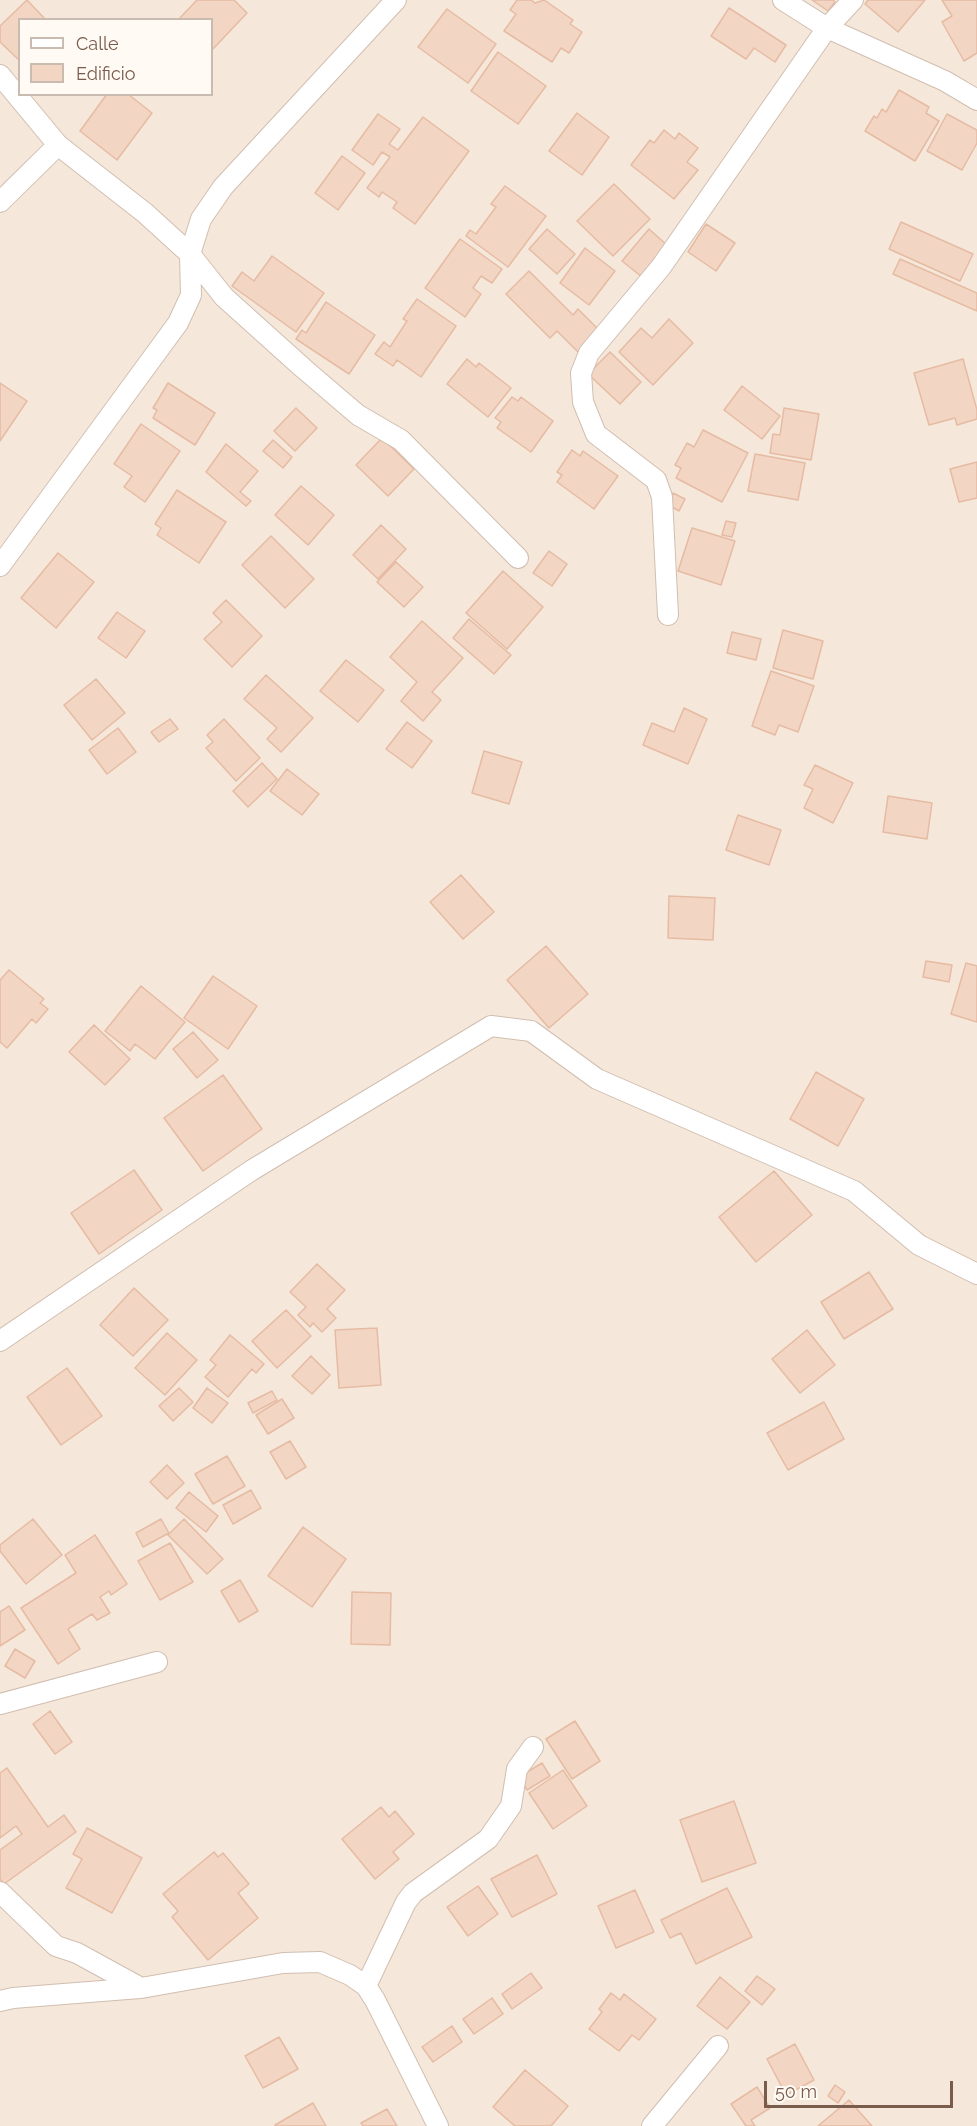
<!DOCTYPE html>
<style>
body{margin:0}
#map{position:relative;width:977px;height:2126px;overflow:hidden;background:#fdf6ec;font-family:Raleway,sans-serif}
canvas{display:block}
.legend{position:absolute;left:18px;top:18px;width:195px;height:78px;box-sizing:border-box;background:#fffaf3;border:2px solid #cabbb1;margin:0;padding:8px 10px;list-style:none;font-size:18px;color:#7a5c4d}
.legend li{display:flex;align-items:center;gap:12px;height:30px}
.legend b{width:30px;border:2px solid #cabbb1}
.scale{position:absolute;left:764px;top:2081px;width:189px;height:27px;box-sizing:border-box;border:3px solid #7a5c4d;border-top:0;padding-left:8px;font-size:18px;line-height:21px;white-space:nowrap;color:#7a5c4d;-webkit-text-stroke:4px #fffaf3;paint-order:stroke}
</style>
<div id="map">
<canvas width="977" height="2126"></canvas>
<ul class="legend">
<li><b style="height:8px;background:#fff"></b>Calle</li>
<li><b style="height:16px;background:#f3d5c3"></b>Edificio</li>
</ul>
<div class="scale">50 m</div>
</div>
<script>
const ctx = document.querySelector('canvas').getContext('2d');
ctx.lineJoin = 'round';
function fill(path, color) { ctx.fillStyle = color; ctx.fill(path, 'evenodd'); }
const shape = rows => new Path2D(rows.map(r => 'M' + r).join(''));
function stroke(path, color, width, dash) { ctx.strokeStyle = color; ctx.lineWidth = width; ctx.lineCap = dash ? 'butt' : 'round'; ctx.setLineDash(dash || []); ctx.stroke(path); }
fill(shape([
 [0,0,977,0,977,2126,0,2126],
 [20,20,212,20,212,94,20,94]
]), '#f5e8da');
const building = shape([
 [27,0,46,20,20,20,20,61,0,42,0,26,27,0],
 [197,0,234,0,247,13,212,50,212,20,178,20,197,0],
 [517,0,531,0,535,3,544,0,573,20,570,24,582,32,569,53,561,48,552,62,504,31,516,14,510,10,517,0],
 [812,0,833,0,835,2,828,11,812,0],
 [868,0,925,0,898,32,865,4,868,0],
 [942,0,977,0,977,53,964,61,942,22,952,16,942,0],
 [729,8,786,45,775,62,754,48,746,59,711,36,729,8],
 [447,9,496,44,468,83,418,47,447,9],
 [498,52,546,86,518,124,471,91,498,52],
 [899,90,929,107,926,113,939,121,915,161,865,131,874,116,877,118,882,109,886,112,899,90],
 [107,94,128,94,152,113,117,160,80,131,107,94],
 [577,113,609,137,582,175,549,151,577,113],
 [378,114,400,129,389,144,398,150,423,117,469,151,415,224,393,208,397,202,382,192,379,197,367,188,390,157,382,152,373,165,352,150,378,114],
 [947,114,977,130,977,143,962,170,927,151,947,114],
 [664,130,675,139,679,133,698,148,687,162,698,170,674,199,631,165,650,140,654,143,664,130],
 [342,156,365,173,338,210,315,193,342,156],
 [614,184,650,219,613,256,577,221,614,184],
 [505,186,546,216,508,267,466,236,470,230,476,234,496,207,491,204,505,186],
 [901,222,973,254,960,281,889,249,901,222],
 [706,224,735,243,716,271,688,252,706,224],
 [547,229,575,254,557,274,529,249,547,229],
 [649,229,668,246,642,277,622,261,649,229],
 [460,239,502,269,492,283,481,276,473,288,481,294,465,317,425,288,460,239],
 [585,248,615,271,589,305,560,283,585,248],
 [272,256,324,293,296,332,232,286,242,272,254,281,272,256],
 [900,259,977,293,977,311,893,274,900,259],
 [529,271,573,315,578,309,600,331,579,353,557,331,550,338,506,294,529,271],
 [417,299,456,326,421,377,397,360,393,366,375,354,384,342,390,347,407,321,403,319,417,299],
 [326,302,375,335,349,374,296,339,302,330,306,333,326,302],
 [669,319,693,343,653,385,619,352,641,328,652,338,669,319],
 [610,352,641,382,620,404,588,374,610,352],
 [467,359,476,367,479,363,511,388,488,417,447,384,467,359],
 [963,359,977,410,977,419,957,425,955,418,929,425,914,373,963,359],
 [0,383,27,401,0,441,0,383],
 [168,383,215,413,195,445,153,418,157,410,153,408,168,383],
 [742,386,780,416,762,439,724,410,742,386],
 [512,397,518,401,521,397,553,421,531,452,497,428,501,422,495,418,512,397],
 [296,408,317,428,295,451,274,431,296,408],
 [784,408,819,414,811,460,770,453,773,434,780,435,784,408],
 [141,424,180,451,145,502,124,487,132,476,114,464,141,424],
 [703,430,748,453,722,502,676,478,681,468,675,465,687,443,694,447,703,430],
 [382,438,414,469,388,496,356,465,382,438],
 [273,440,292,457,283,468,263,451,273,440],
 [226,444,258,471,240,492,251,501,246,506,206,472,226,444],
 [572,450,580,456,583,451,618,476,594,509,557,482,562,475,557,472,572,450],
 [755,454,805,463,798,500,748,491,755,454],
 [977,462,977,498,959,502,950,469,977,462],
 [301,486,334,515,308,545,275,515,301,486],
 [177,490,226,522,199,563,157,535,161,528,155,524,177,490],
 [673,493,685,499,679,511,667,504,673,493],
 [726,521,736,523,732,537,722,535,726,521],
 [381,525,406,549,378,579,353,555,381,525],
 [692,528,735,541,721,585,678,571,692,528],
 [271,536,314,579,285,608,242,565,271,536],
 [549,551,567,564,552,586,533,573,549,551],
 [58,553,94,582,56,628,21,598,58,553],
 [396,562,423,587,404,607,377,582,396,562],
 [503,571,543,607,507,649,466,613,503,571],
 [226,600,262,636,232,667,204,639,222,622,213,613,226,600],
 [117,612,145,631,126,658,98,638,117,612],
 [469,619,511,655,494,674,453,638,469,619],
 [422,621,463,658,432,692,441,700,423,721,401,701,417,682,390,657,422,621],
 [783,630,823,641,813,679,773,668,783,630],
 [732,632,761,639,756,660,727,653,732,632],
 [346,660,384,690,358,722,320,691,346,660],
 [771,671,814,686,798,732,779,725,775,735,752,726,771,671],
 [266,675,313,718,281,752,267,739,277,728,244,699,266,675],
 [96,679,125,713,92,740,64,705,96,679],
 [684,708,707,719,688,764,643,745,652,723,674,732,684,708],
 [170,719,178,729,159,742,151,732,170,719],
 [224,719,260,758,236,781,206,748,213,742,207,735,224,719],
 [407,722,432,741,412,768,386,749,407,722],
 [118,728,136,752,107,774,89,750,118,728],
 [484,751,522,762,509,804,472,793,484,751],
 [262,763,277,779,248,807,233,791,262,763],
 [815,765,853,783,833,823,804,808,813,789,804,785,815,765],
 [287,769,319,794,302,815,270,791,287,769],
 [888,796,932,803,927,839,883,832,888,796],
 [738,815,781,830,769,865,726,850,738,815],
 [461,875,494,912,463,939,430,902,461,875],
 [669,896,715,898,713,940,668,938,669,896],
 [546,946,588,994,549,1028,507,980,546,946],
 [926,961,952,965,949,982,923,977,926,961],
 [966,963,977,966,977,1022,951,1014,966,963],
 [9,970,44,999,40,1003,48,1009,36,1023,32,1019,7,1048,0,1042,0,980,9,970],
 [213,976,257,1006,228,1049,184,1018,213,976],
 [141,986,185,1022,155,1059,135,1044,130,1051,105,1031,141,986],
 [94,1025,130,1059,105,1085,69,1052,94,1025],
 [193,1032,218,1060,197,1078,173,1049,193,1032],
 [816,1072,864,1099,838,1146,790,1119,816,1072],
 [223,1075,262,1129,203,1171,164,1118,223,1075],
 [134,1170,162,1210,99,1254,71,1213,134,1170],
 [774,1171,812,1215,756,1262,719,1217,774,1171],
 [317,1264,345,1290,327,1309,336,1318,322,1332,313,1323,310,1327,298,1315,306,1307,290,1292,317,1264],
 [869,1272,893,1309,844,1339,821,1302,869,1272],
 [134,1288,168,1320,133,1356,100,1325,134,1288],
 [286,1310,311,1336,277,1368,252,1341,286,1310],
 [377,1328,381,1385,339,1388,335,1330,377,1328],
 [807,1330,835,1365,800,1393,772,1359,807,1330],
 [167,1333,197,1360,165,1395,135,1368,167,1333],
 [230,1335,264,1364,256,1373,252,1369,228,1397,205,1377,216,1365,210,1360,230,1335],
 [311,1356,330,1375,312,1394,292,1376,311,1356],
 [67,1368,102,1416,61,1445,27,1397,67,1368],
 [179,1388,193,1402,173,1421,159,1406,179,1388],
 [207,1388,228,1403,212,1423,193,1408,207,1388],
 [272,1391,277,1400,253,1413,248,1403,272,1391],
 [282,1399,294,1418,268,1434,256,1415,282,1399],
 [824,1402,844,1439,788,1470,767,1433,824,1402],
 [290,1441,306,1467,286,1479,270,1452,290,1441],
 [227,1456,245,1486,213,1504,195,1474,227,1456],
 [167,1465,184,1483,167,1499,150,1482,167,1465],
 [251,1490,261,1508,233,1524,223,1505,251,1490],
 [189,1492,218,1516,206,1532,176,1508,189,1492],
 [33,1519,62,1555,26,1584,0,1551,0,1545,33,1519],
 [161,1519,169,1533,143,1547,136,1533,161,1519],
 [184,1519,223,1559,207,1574,168,1535,184,1519],
 [303,1527,346,1559,312,1607,268,1576,303,1527],
 [95,1535,127,1584,111,1595,109,1591,100,1597,110,1613,97,1620,92,1614,68,1629,80,1649,58,1664,21,1608,76,1573,65,1555,95,1535],
 [170,1543,193,1582,160,1600,138,1561,170,1543],
 [240,1580,258,1611,239,1622,221,1591,240,1580],
 [352,1592,391,1593,390,1645,351,1644,352,1592],
 [9,1606,25,1630,0,1646,0,1612,9,1606],
 [15,1649,35,1661,25,1678,5,1666,15,1649],
 [50,1711,72,1742,55,1754,33,1724,50,1711],
 [575,1721,600,1761,572,1779,546,1739,575,1721],
 [542,1763,550,1776,527,1790,519,1777,542,1763],
 [7,1768,48,1827,64,1815,76,1832,4,1884,0,1879,0,1850,22,1834,16,1826,0,1838,0,1773,7,1768],
 [563,1770,587,1806,553,1829,529,1793,563,1770],
 [734,1801,756,1863,702,1882,680,1820,734,1801],
 [381,1807,389,1817,395,1811,414,1834,393,1852,399,1859,375,1879,342,1839,381,1807],
 [87,1828,142,1858,112,1913,66,1888,82,1859,73,1854,87,1828],
 [214,1852,218,1857,223,1853,249,1884,238,1893,258,1918,208,1960,172,1917,178,1911,163,1894,214,1852],
 [537,1855,557,1894,512,1917,491,1879,537,1855],
 [478,1886,498,1914,468,1936,447,1907,478,1886],
 [727,1888,752,1937,696,1964,681,1933,670,1938,661,1920,727,1888],
 [635,1890,654,1932,616,1948,598,1906,635,1890],
 [531,1973,542,1988,512,2009,502,1994,531,1973],
 [757,1976,775,1989,762,2005,745,1991,757,1976],
 [720,1977,750,2002,727,2029,697,2006,720,1977],
 [611,1993,620,2000,624,1994,656,2019,639,2040,632,2035,619,2051,589,2029,602,2012,599,2009,611,1993],
 [492,1998,503,2014,474,2034,463,2019,492,1998],
 [452,2026,462,2042,433,2062,422,2047,452,2026],
 [279,2037,298,2069,263,2088,245,2056,279,2037],
 [795,2044,814,2080,786,2095,767,2059,795,2044],
 [525,2070,568,2106,551,2126,515,2126,493,2107,525,2070],
 [835,2085,845,2092,838,2103,828,2096,835,2085],
 [757,2087,770,2108,751,2120,755,2126,746,2126,731,2104,757,2087],
 [849,2100,872,2126,818,2126,849,2100],
 [313,2103,326,2126,275,2126,275,2125,313,2103],
 [387,2109,397,2126,363,2126,361,2123,387,2109]
]);
fill(building, '#f3d5c3');
stroke(building, '#e6bba3', 1.5);
const street = shape([
 [783,0,827,28,945,81,977,100],
 [0,75,58,145,145,213,190,254,224,297,303,368,358,415,401,440,518,558],
 [0,202,58,145],
 [0,566,178,323,191,295,190,254,201,219,223,187,396,0],
 [668,615,662,497,656,480,596,434,583,402,581,373,589,353,661,267,827,28,853,0],
 [0,1341,252,1170,491,1026,531,1031,597,1079,854,1191,919,1245,977,1274],
 [0,1704,157,1662],
 [0,1892,56,1946,77,1953,141,1988,283,1963,320,1962,350,1975,366,1986,375,2000,438,2126],
 [366,1986,406,1902,413,1893,488,1839,511,1806,517,1769,533,1747],
 [0,2001,13,1998,140,1988],
 [652,2126,718,2046]
]);
stroke(street, '#d1beb0', 22);
stroke(street, '#fff', 20);
</script>
